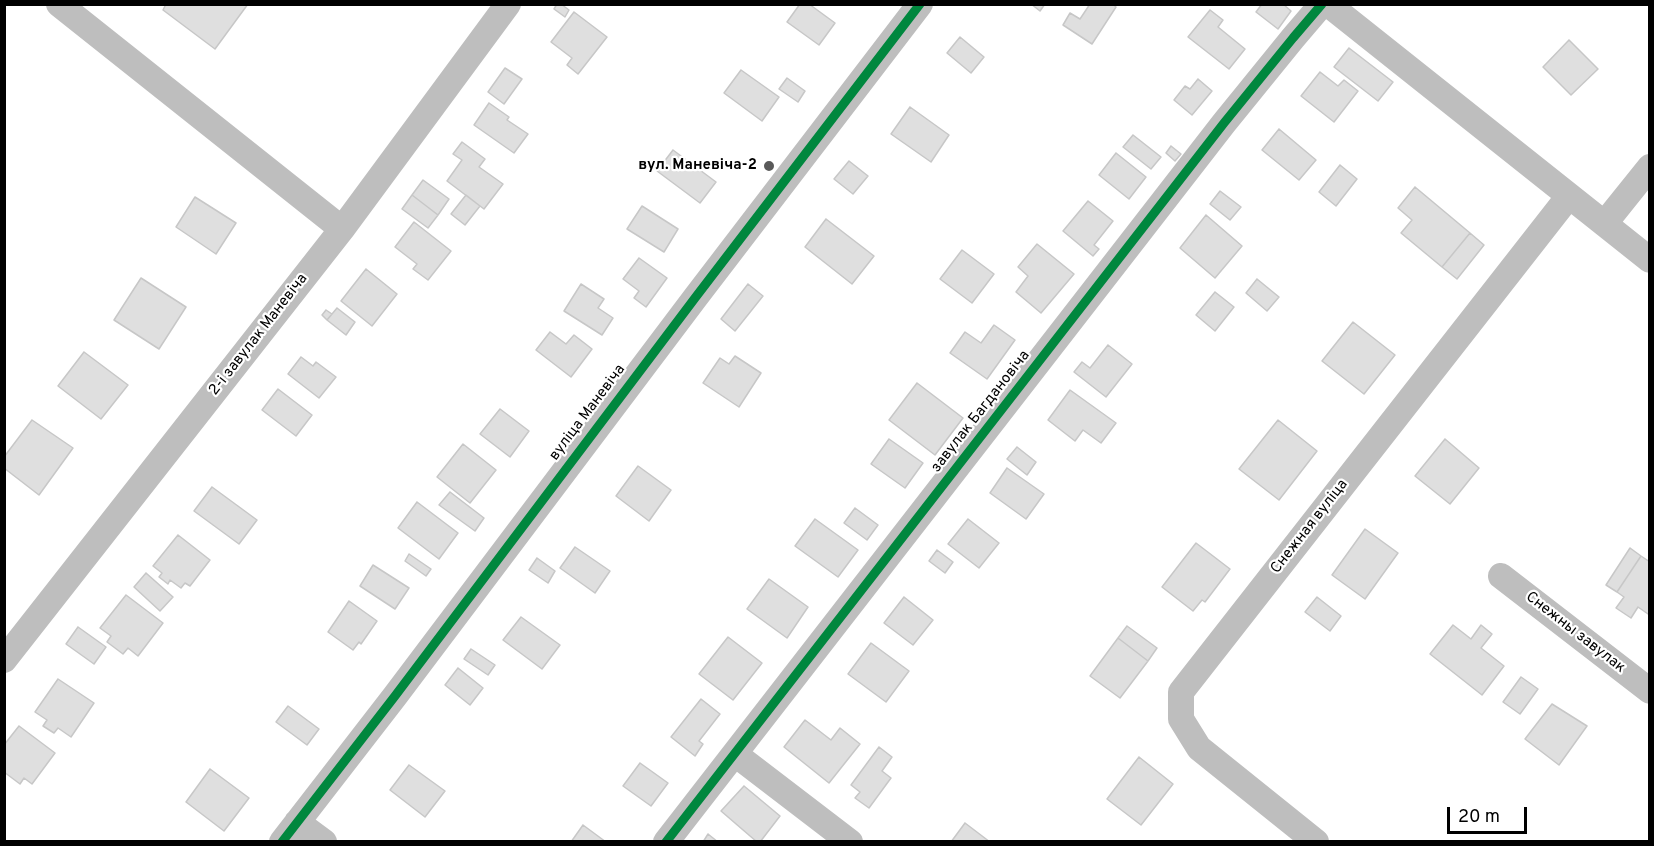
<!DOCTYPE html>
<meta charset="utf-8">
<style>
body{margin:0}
#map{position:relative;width:1654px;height:846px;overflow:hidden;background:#fff;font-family:Overpass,sans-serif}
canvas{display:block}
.frame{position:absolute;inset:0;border:6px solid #000;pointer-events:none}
.scale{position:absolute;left:1447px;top:807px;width:80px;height:27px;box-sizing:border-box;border:3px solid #000;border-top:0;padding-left:8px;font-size:18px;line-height:21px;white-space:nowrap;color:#000;-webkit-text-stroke:4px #fff;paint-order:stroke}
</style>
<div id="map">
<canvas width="1654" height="846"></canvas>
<div class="frame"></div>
<div class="scale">20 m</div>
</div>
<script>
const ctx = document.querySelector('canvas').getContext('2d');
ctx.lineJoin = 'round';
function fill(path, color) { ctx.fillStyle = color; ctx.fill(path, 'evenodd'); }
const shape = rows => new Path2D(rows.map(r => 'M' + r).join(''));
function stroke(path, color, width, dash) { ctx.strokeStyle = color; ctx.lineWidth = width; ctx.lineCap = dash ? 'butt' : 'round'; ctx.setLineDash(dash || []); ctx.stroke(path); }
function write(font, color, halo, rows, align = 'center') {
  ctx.font = font + ' Overpass,sans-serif'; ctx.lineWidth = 4.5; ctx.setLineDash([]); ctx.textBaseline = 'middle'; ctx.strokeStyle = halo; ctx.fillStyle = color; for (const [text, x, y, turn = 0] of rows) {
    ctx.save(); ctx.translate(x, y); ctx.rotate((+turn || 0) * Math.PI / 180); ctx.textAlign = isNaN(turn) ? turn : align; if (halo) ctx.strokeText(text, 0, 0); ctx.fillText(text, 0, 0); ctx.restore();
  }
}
const building = shape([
 [166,4,248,4,215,49,163,10,166,4],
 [557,4,561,4,569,10,565,17,554,9,557,4],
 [800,4,809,4,835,23,819,45,787,22,800,4],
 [1031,4,1045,4,1040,11,1031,4],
 [1090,4,1113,4,1116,7,1092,44,1063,25,1070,13,1080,19,1090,4],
 [1262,4,1283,4,1291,11,1278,29,1256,12,1262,4],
 [1210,10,1223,20,1218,27,1245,49,1229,69,1188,37,1210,10],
 [574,12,607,37,578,74,567,65,572,58,551,42,574,12],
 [960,37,984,57,971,73,947,53,960,37],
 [1569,40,1598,69,1571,95,1543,67,1569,40],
 [1349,48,1393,82,1378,101,1334,67,1349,48],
 [505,68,522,79,504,104,488,92,505,68],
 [741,70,779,97,762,121,724,93,741,70],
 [1320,72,1338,86,1344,80,1358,91,1334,122,1301,96,1320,72],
 [787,78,805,91,798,102,779,89,787,78],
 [1198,79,1212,91,1192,115,1174,100,1185,86,1190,89,1198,79],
 [489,103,509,117,507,120,528,134,514,153,474,125,489,103],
 [910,107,949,135,931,162,891,134,910,107],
 [1279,129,1316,160,1299,180,1262,150,1279,129],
 [1133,135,1161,157,1151,169,1123,147,1133,135],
 [462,142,485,159,479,167,503,184,484,209,447,181,462,160,453,154,462,142],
 [1171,146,1181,154,1175,161,1166,153,1171,146],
 [673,150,716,182,700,203,657,171,673,150],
 [1116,153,1146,177,1129,199,1099,175,1116,153],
 [849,161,868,176,853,194,834,179,849,161],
 [1340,165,1357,179,1336,206,1319,192,1340,165],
 [423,180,449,199,438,215,412,195,423,180],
 [1415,187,1470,233,1442,267,1401,233,1412,220,1398,208,1415,187],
 [1220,191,1241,207,1230,220,1210,204,1220,191],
 [412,195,438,215,428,228,402,209,412,195],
 [466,195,480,206,465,225,451,214,466,195],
 [195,197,236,223,216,254,176,227,195,197],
 [1088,201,1113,221,1094,245,1099,249,1093,256,1063,231,1088,201],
 [642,206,678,229,664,252,627,229,642,206],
 [1206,215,1242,246,1215,278,1180,248,1206,215],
 [826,219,874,256,852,284,805,247,826,219],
 [414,222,451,251,428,280,413,269,417,264,395,247,414,222],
 [1470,233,1484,245,1457,279,1442,267,1470,233],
 [1037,244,1074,274,1041,313,1016,292,1028,276,1018,267,1037,244],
 [962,250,994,274,972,303,940,279,962,250],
 [639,258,667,278,646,307,634,298,639,291,623,279,639,258],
 [366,269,397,294,372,326,341,301,366,269],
 [141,278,186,307,159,349,114,320,141,278],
 [1257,279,1279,297,1267,311,1246,293,1257,279],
 [581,284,604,299,598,308,613,318,602,335,564,311,581,284],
 [748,284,763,296,735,331,721,319,748,284],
 [1215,292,1234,307,1215,331,1196,315,1215,292],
 [337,308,355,322,346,335,327,320,337,308],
 [326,310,332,314,327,320,322,315,326,310],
 [1353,322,1395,355,1364,394,1322,361,1353,322],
 [994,325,1015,340,987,379,950,353,965,332,981,343,994,325],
 [550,332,566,344,574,335,592,349,571,377,536,350,550,332],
 [1108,345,1132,364,1106,397,1074,372,1082,362,1090,368,1108,345],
 [84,352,128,385,101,419,58,386,84,352],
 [735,356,761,373,739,407,703,383,720,358,729,364,735,356],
 [301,357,313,366,316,362,336,377,319,398,288,374,301,357],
 [917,383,963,418,935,455,889,420,917,383],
 [278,389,312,415,296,436,262,410,278,389],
 [1070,390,1116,423,1101,443,1083,430,1075,441,1048,420,1070,390],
 [500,409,529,431,510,457,480,434,500,409],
 [32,420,73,448,39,495,4,468,4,457,32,420],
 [1278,420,1317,451,1279,500,1239,469,1278,420],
 [889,439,923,463,905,488,871,464,889,439],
 [1445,439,1479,468,1450,504,1415,476,1445,439],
 [463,444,496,470,470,503,437,477,463,444],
 [1017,447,1036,462,1027,475,1007,459,1017,447],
 [638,466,671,490,649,521,616,496,638,466],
 [1007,468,1044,494,1026,519,990,493,1007,468],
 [212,487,257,520,239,544,194,511,212,487],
 [450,492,484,518,475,531,439,505,450,492],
 [417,502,458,533,439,559,398,528,417,502],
 [855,508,878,525,867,540,844,523,855,508],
 [815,519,858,550,838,577,795,546,815,519],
 [968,519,999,543,979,568,948,544,968,519],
 [1365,529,1398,553,1365,599,1332,575,1365,529],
 [178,535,210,560,190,586,185,583,181,588,170,580,168,584,159,577,162,573,153,566,178,535],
 [1196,543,1230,569,1205,602,1202,600,1193,611,1162,587,1196,543],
 [575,547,610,571,595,593,560,568,575,547],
 [1630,548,1641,556,1617,592,1606,585,1630,548],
 [937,550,953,562,945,573,929,561,937,550],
 [409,554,431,569,426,576,405,561,409,554],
 [1641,556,1650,562,1650,611,1648,614,1638,607,1631,618,1616,608,1624,597,1617,592,1641,556],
 [537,558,555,571,548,583,529,570,537,558],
 [373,565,409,588,395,609,360,586,373,565],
 [146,573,173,597,160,611,134,587,146,573],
 [769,579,808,607,787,638,747,609,769,579],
 [126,595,163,623,138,656,128,648,123,654,107,642,111,636,100,628,126,595],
 [904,597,933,620,913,645,884,623,904,597],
 [1317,597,1341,616,1330,631,1305,612,1317,597],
 [349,601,377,621,361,644,359,642,353,650,328,632,349,601],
 [521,617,560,645,542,669,503,640,521,617],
 [1453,625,1471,639,1481,625,1492,634,1481,648,1504,666,1482,695,1430,654,1453,625],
 [1127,626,1157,648,1148,661,1118,638,1127,626],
 [78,627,106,647,94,664,66,644,78,627],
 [728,637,762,663,733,700,699,674,728,637],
 [1118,638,1148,661,1120,698,1090,676,1118,638],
 [871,643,909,671,886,702,848,674,871,643],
 [471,649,495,665,488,675,464,659,471,649],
 [458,668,483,688,470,705,445,685,458,668],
 [1521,677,1538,689,1520,714,1503,702,1521,677],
 [58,679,94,703,71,737,58,728,54,733,43,726,47,720,35,712,58,679],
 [701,699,720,714,699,741,703,744,695,756,671,737,701,699],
 [1552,704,1587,726,1559,765,1525,739,1552,704],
 [288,706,319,729,307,745,276,722,288,706],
 [805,720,831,740,840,728,860,744,829,783,784,747,805,720],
 [19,726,55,753,32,784,24,778,20,784,4,772,4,745,19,726],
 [879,747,892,757,882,771,891,778,869,808,855,798,860,792,851,785,879,747],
 [1139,757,1173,784,1141,825,1107,799,1139,757],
 [640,763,668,783,651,806,623,786,640,763],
 [409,765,445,791,425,817,390,790,409,765],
 [210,769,249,798,224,831,186,802,210,769],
 [744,786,780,816,760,842,757,842,721,811,744,786],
 [965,823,990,842,951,842,965,823],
 [583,825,606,842,571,842,583,825],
 [708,834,718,842,703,842,708,834]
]);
fill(building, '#dfdfdf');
stroke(building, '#c7c7c7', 1.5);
stroke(shape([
 [59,4,342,229],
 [1328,4,1650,260],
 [1605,223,1650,167],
 [1501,576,1650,691],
 [4,660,342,229,508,4],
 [735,754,850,842],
 [297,822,324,842],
 [282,842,395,696,695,298,920,4],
 [666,842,1224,123,1293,38,1322,4],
 [1316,842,1199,748,1181,719,1181,692,1569,196]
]), '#bebebe', 26);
stroke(shape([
 [282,842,395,696,695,298,920,4],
 [666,842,1224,123,1293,38,1322,4]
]), '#00873e', 9);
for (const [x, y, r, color] of [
 [769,166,6,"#595959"]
]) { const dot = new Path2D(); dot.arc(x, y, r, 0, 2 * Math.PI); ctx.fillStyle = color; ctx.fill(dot); stroke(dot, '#fff', 2); }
write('bold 15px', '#000', '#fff', [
 ["вул. Маневіча-2",757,166]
], 'right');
write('15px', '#000', '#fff', [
 ["2-і завулак Маневіча",259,335,-52],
 ["завулак Багдановіча",981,412,-52],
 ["вуліца Маневіча",588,413,-53],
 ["Снежная вуліца",1310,527,-52],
 ["Снежны завулак",1575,633,38]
]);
</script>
